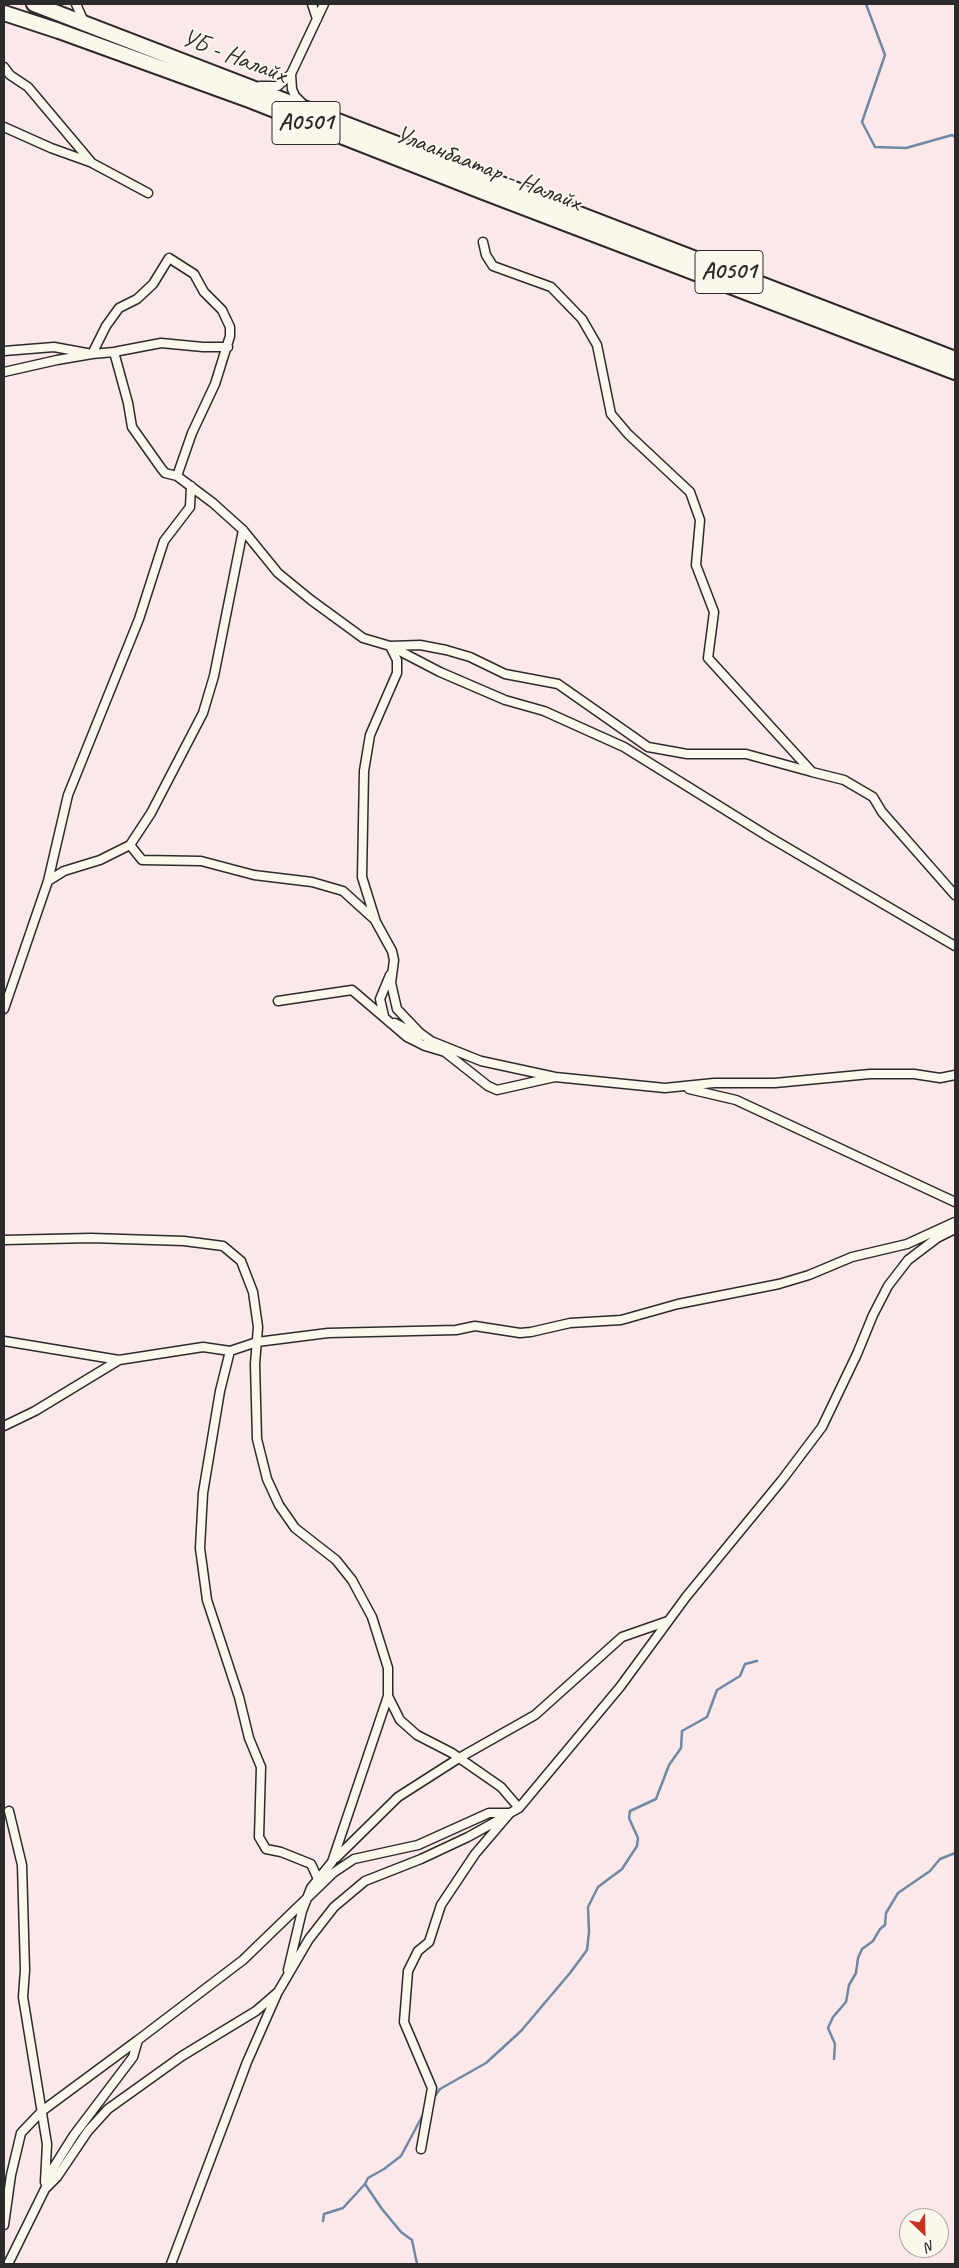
<!DOCTYPE html>
<meta charset="utf-8">
<style>
body{margin:0}
#map{position:relative;width:959px;height:2268px;overflow:hidden;background:#fbe8e9;font-family:Caveat,sans-serif}
canvas{display:block}
.frame{position:absolute;inset:0;border:5px solid #2b2b2b;pointer-events:none}
.north{position:absolute;left:899px;top:2208px;width:50px;height:50px;box-sizing:border-box;background:#fbf7ec;border:1px solid #a8a59f;border-radius:50%;rotate:156deg;font-size:14px;font-weight:700;line-height:20px;text-align:center;color:#2b2b2b}
.north::after{content:'';display:block;margin:auto;width:18px;height:22px;background:#c8321e;clip-path:polygon(50% 0,100% 100%,50% 72%,0 100%)}
</style>
<div id="map">
<canvas width="959" height="2268"></canvas>
<div class="frame"></div>
<div class="north">N</div>
</div>
<script>
const ctx = document.querySelector('canvas').getContext('2d');
ctx.lineJoin = 'round';
const shape = rows => new Path2D(rows.map(r => 'M' + r).join(''));
function stroke(path, color, width, dash) { ctx.strokeStyle = color; ctx.lineWidth = width; ctx.lineCap = dash ? 'butt' : 'round'; ctx.setLineDash(dash || []); ctx.stroke(path); }
function write(font, color, halo, rows, align = 'center') {
  ctx.font = font + ' Caveat,sans-serif'; ctx.lineWidth = 4; ctx.setLineDash([]); ctx.textBaseline = 'middle'; ctx.strokeStyle = halo; ctx.fillStyle = color; for (const [text, x, y, turn = 0] of rows) {
    ctx.save(); ctx.translate(x, y); ctx.rotate((+turn || 0) * Math.PI / 180); ctx.textAlign = isNaN(turn) ? turn : align; if (halo) ctx.strokeText(text, 0, 0); ctx.fillText(text, 0, 0); ctx.restore();
  }
}
stroke(shape([
 [866,4,885,55,862,122,875,147,906,148,952,135,955,137],
 [834,2059,835,2044,828,2028,833,2017,846,2002,849,1985,856,1973,858,1958,862,1949,873,1941,880,1929,885,1925,886,1913,898,1893,930,1871,940,1859,955,1853],
 [432,2100,440,2089,486,2063,521,2031,570,1973,587,1950,589,1932,588,1907,598,1887,622,1869,637,1846,638,1838,629,1818,630,1811,656,1799,669,1765,681,1748,682,1731,707,1717,717,1690,740,1676,745,1664,757,1661],
 [323,2221,324,2214,343,2208,365,2184],
 [417,2264,412,2240,401,2232,382,2209,365,2184,368,2178,384,2169,401,2156,425,2111]
]), '#6f89a5', 2.5);
const street = shape([
 [76,4,85,24],
 [312,4,317,19],
 [4,67,10,75,28,87,92,163,148,193],
 [291,74,292,89,295,96,302,103],
 [260,86,278,86,291,74,324,4],
 [4,127,51,148,90,162],
 [483,242,486,255,493,266,551,287,582,319,597,345,611,414,628,434,690,492,700,520,696,565,714,612,708,658,812,772,844,780,873,797,882,812,955,895],
 [4,351,54,347,92,354,106,326,119,308,137,299,153,284,169,258,194,274,204,292,222,310,230,327,230,336,215,384,192,433,177,476],
 [114,352,128,403,132,427,161,468,165,473,177,476,213,503,243,530,278,573,311,600,363,638,390,646,440,672,505,700,544,711,624,747,769,837,955,946],
 [4,372,57,360,92,354,114,352,161,343,203,347,228,347],
 [812,772,746,754,687,754,648,747,558,684,505,674,470,657,446,650,420,645,390,646,397,660,397,673,370,735,364,771,362,877,376,922,392,951,394,960,391,983,397,1009,420,1033,431,1041,481,1061,555,1077,665,1088,714,1083,775,1083,870,1074,914,1074,940,1078,955,1075],
 [130,845,142,860,201,861,254,875,312,882,343,891,375,920],
 [48,881,68,795,139,619,164,541,190,507,191,486],
 [278,1001,352,990,407,1037,425,1046,445,1052,488,1086,497,1090,555,1077],
 [4,1009,48,881,64,871,100,860,130,845,151,813,203,713,214,676,243,530],
 [384,1016,380,999,390,975],
 [395,1023,420,1036],
 [689,1089,736,1100,955,1202],
 [4,1240,91,1238,184,1241,223,1246,241,1261,253,1292,258,1327,255,1364,257,1439,267,1479,279,1505,295,1528,336,1560,352,1580,372,1617,388,1668,388,1696,400,1720,417,1735,452,1753,501,1787,519,1808],
 [4,1341,119,1360,203,1347,230,1351,257,1342,328,1333,456,1330,475,1326,520,1333,531,1332,570,1323,621,1320,678,1304,779,1284,809,1275,852,1257,907,1244,955,1222],
 [230,1351,220,1391,203,1493,200,1548,207,1600,239,1697,249,1738,261,1767,259,1837,266,1849,281,1852,311,1864,318,1879],
 [4,1426,35,1411,119,1360],
 [9,1811,22,1865,25,1970,23,1997,47,2144,45,2182],
 [336,1858,398,1797,459,1758,535,1715,622,1637,668,1621],
 [288,1970,302,1911,311,1888,332,1862,388,1696],
 [421,2149,432,2088,404,2022,408,1971,418,1951,429,1942,441,1905,475,1854,510,1813,519,1808,620,1687,686,1597,782,1480,822,1427,857,1354,873,1315,888,1286,908,1260,937,1238,955,1229],
 [46,2186,52,2170,74,2135,133,2057,138,2040,243,1960,333,1873,354,1859,418,1845,489,1813,508,1813],
 [4,2225,11,2175,21,2133,42,2111,138,2040],
 [8,2264,45,2189,57,2177,88,2131,108,2109,182,2056,256,2011,278,1992,309,1939,334,1907,365,1881,421,1859,468,1837,504,1817],
 [171,2264,247,2062,277,1994]
]);
const highway = shape([
 [34,4,955,359],
 [4,13,59,31,252,101,481,191,955,372]
]);
stroke(street, '#2b2b2b', 11);
stroke(highway, '#2b2b2b', 18);
stroke(street, '#fbf7ec', 8);
stroke(highway, '#fbf7ec', 14);
for (const [x, y, w] of [
 [306,123,68],
 [729,272,68]
]) { const box = new Path2D(); box.roundRect(x - w / 2, y - 21.5, w, 43, 4); ctx.fillStyle = '#fbf7ec'; ctx.fill(box); stroke(box, '#2b2b2b', 1); }
write('bold 24px', '#2b2b2b', null, [
 ["A0501",306,123],
 ["A0501",729,272]
]);
write('25px', '#2b2b2b', '#fbf7ec', [
 ["УБ - Налайх",234,57,21],
 ["Улаанбаатар - Налайх",488,169,21]
]);
</script>
